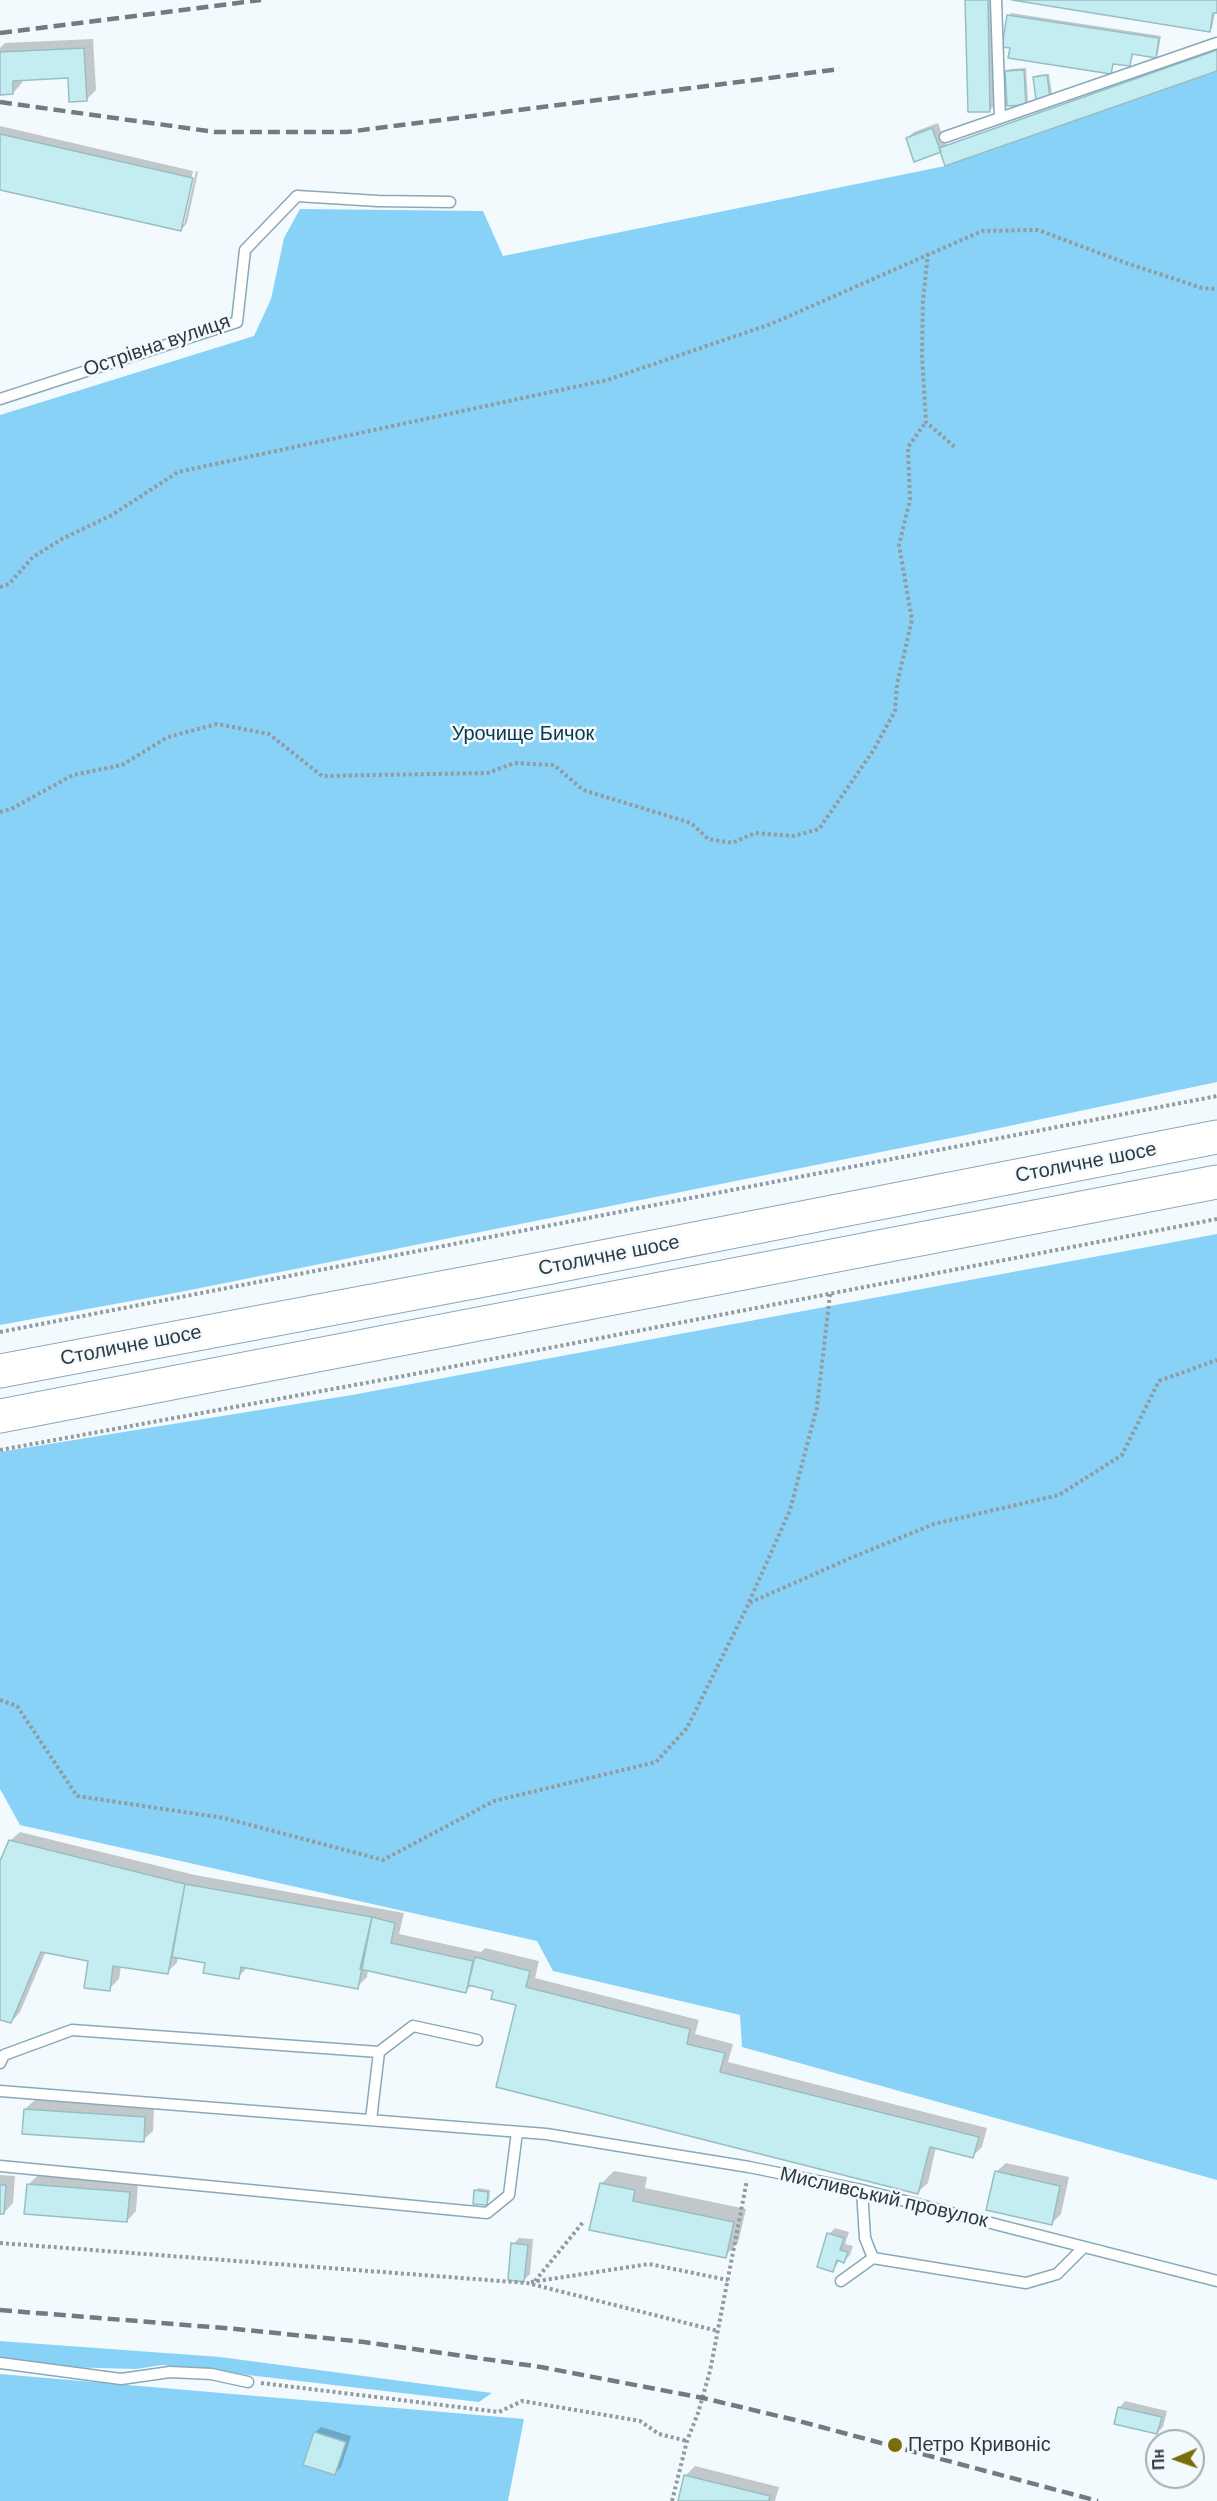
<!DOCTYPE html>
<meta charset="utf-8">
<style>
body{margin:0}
#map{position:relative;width:1217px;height:2501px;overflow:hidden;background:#f3fafd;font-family:Helvetica,sans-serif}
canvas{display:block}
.north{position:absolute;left:1145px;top:2429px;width:60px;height:60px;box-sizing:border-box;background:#f3fafd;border:2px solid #a4adb2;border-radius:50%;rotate:268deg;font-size:16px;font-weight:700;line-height:24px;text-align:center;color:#2d3a41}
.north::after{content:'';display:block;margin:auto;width:21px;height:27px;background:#7b6e0a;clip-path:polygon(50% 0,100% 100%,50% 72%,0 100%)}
</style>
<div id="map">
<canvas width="1217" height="2501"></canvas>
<div class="north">Пн</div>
</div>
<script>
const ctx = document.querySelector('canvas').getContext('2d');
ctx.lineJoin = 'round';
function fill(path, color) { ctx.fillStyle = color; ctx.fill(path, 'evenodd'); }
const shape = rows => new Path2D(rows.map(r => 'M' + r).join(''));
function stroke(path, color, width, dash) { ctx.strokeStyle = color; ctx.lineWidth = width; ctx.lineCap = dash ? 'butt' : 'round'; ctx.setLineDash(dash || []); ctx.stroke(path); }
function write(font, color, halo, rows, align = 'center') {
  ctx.font = font + ' Helvetica,sans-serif'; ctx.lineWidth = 5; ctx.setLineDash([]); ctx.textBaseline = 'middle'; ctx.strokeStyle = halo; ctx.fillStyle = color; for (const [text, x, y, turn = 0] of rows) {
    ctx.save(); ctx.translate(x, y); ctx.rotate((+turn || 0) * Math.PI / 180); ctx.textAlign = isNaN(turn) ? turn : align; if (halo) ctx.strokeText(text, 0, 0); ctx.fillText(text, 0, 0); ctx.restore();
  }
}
fill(shape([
 [1217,71,1217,1082,971,1134,175,1293,0,1325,0,415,254,336,271,299,284,238,300,209,483,211,503,256,945,166],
 [1217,1234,1217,2180,742,2047,740,2015,553,1971,537,1941,20,1825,0,1789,0,1452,352,1395],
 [0,2341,220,2357,492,2393,479,2402,162,2365,136,2369,61,2367,0,2359],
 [0,2374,524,2419,508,2501,0,2501]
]), '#88d2f8');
fill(shape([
 [967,0,997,0,999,101,990,110],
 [1022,0,1217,0,1217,12,1215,12,1212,28,1210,31],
 [1011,13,1161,36,1158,54,1155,56,1134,53,1130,65,1114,62,1111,72,1011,47,1009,15],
 [93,39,96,90,87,99,70,76,22,79,22,83,13,93,0,93,0,48,5,43],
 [1217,50,1217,69,941,151,907,138,914,132,938,123,946,145],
 [1026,68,1028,101,1026,103,1007,71,1010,69],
 [1049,74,1052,94,1049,97,1035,78,1038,75],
 [0,126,193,171,181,224,184,224,196,171,198,172,187,223,181,230,0,188],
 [20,1832,195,1875,404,1913,399,1934,481,1952,485,1948,539,1961,535,1978,699,2020,695,2034,733,2044,728,2062,987,2128,982,2147,973,2156,936,2147,928,2183,918,2192,518,2004,495,1990,473,1984,466,1991,368,1970,367,1977,357,1987,248,1967,238,1977,207,1962,178,1957,177,1963,167,1972,121,1966,119,1979,109,1989,90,1959,46,1951,20,2012,11,2022,1,2018,0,2020,0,1865,10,1841],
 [35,2100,154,2108,153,2131,143,2140,25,2109],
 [1006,2163,1069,2177,1061,2214,1051,2224,996,2172],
 [614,2171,647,2177,645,2188,746,2209,738,2243,725,2256,601,2184],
 [0,2175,15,2176,13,2203,4,2213,0,2213],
 [38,2175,138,2183,136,2211,127,2221,28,2185],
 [478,2188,490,2190,489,2201,486,2203,476,2191],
 [835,2228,849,2232,845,2244,853,2246,850,2255,844,2261,840,2260,833,2270,829,2234],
 [519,2238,533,2239,530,2274,524,2280,513,2244],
 [1125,2401,1167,2411,1163,2427,1157,2433,1119,2408],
 [321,2427,351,2436,341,2467,335,2474,315,2433],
 [695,2466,779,2487,775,2501,679,2501,685,2476]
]), '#0003');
const building = shape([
 [965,0,988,0,990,112,968,112,965,0],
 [1012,0,1217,0,1217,13,1213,13,1210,32,1012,0],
 [1007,15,1159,38,1156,58,1132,54,1130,66,1113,64,1111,74,1008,58,1010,48,1002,47,1007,15],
 [84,48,87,101,69,102,68,78,13,81,13,94,0,95,0,52,84,48],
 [1217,50,1217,71,945,166,939,148,1217,50],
 [1024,70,1026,105,1007,106,1005,71,1024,70],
 [1047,75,1050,98,1036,100,1033,77,1047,75],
 [932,128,941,152,914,162,906,138,932,128],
 [0,134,193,178,181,231,0,190,0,134],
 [9,1840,185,1884,168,1974,113,1966,110,1991,84,1988,88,1961,41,1952,11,2023,0,2020,0,1861,9,1840],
 [185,1884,372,1917,358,1989,241,1967,239,1979,203,1973,205,1963,172,1957,185,1884],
 [372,1917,395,1923,391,1943,473,1961,466,1993,360,1969,372,1917],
 [475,1957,530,1971,526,1987,690,2029,687,2044,725,2053,720,2072,979,2137,973,2158,930,2147,918,2194,496,2087,516,2005,491,1999,493,1991,468,1985,475,1957],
 [24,2109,145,2117,144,2142,22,2134,24,2109],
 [995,2171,1060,2186,1052,2225,986,2210,995,2171],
 [600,2183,635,2190,633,2201,734,2222,726,2258,589,2230,600,2183],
 [27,2184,130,2192,127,2222,24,2214,27,2184],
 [0,2185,6,2185,4,2214,0,2214,0,2185],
 [474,2190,488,2192,487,2205,473,2204,474,2190],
 [827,2233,844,2238,840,2250,848,2252,844,2263,837,2260,833,2272,817,2267,827,2233],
 [511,2243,528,2245,524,2282,508,2280,511,2243],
 [1118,2407,1162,2417,1157,2434,1114,2424,1118,2407],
 [314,2432,346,2442,335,2475,303,2465,314,2432],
 [684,2475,770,2496,769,2501,678,2501,684,2475]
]);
fill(building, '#c4edf2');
stroke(building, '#96bec3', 1.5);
const service = shape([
 [996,0,1000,118],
 [945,137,1217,43],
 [0,399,237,322,245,250,297,196,378,201,450,202],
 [379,2052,413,2026,477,2040],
 [0,2063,4,2055,72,2030,379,2052,371,2120],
 [0,2091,546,2134,749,2167,862,2190,1217,2281],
 [0,2166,487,2213,509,2195,517,2132],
 [862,2190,865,2238,873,2258],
 [841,2281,873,2258,1026,2283,1057,2274,1084,2247],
 [0,2363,121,2379,170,2372,211,2374,248,2382]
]);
const trunk = shape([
 [0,1371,505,1276,1217,1137],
 [0,1416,1217,1182]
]);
stroke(service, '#89a9ba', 13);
stroke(trunk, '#89a9ba', 35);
stroke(shape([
 [928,253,923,300,922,356,926,422,956,448],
 [0,587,9,584,33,557,62,539,112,515,178,472,607,380,771,324,982,231,1038,230,1126,263,1202,288,1217,289],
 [0,812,11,809,73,775,122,765,168,737,217,724,269,734,322,776,488,773,514,763,554,765,583,790,691,823,708,839,732,843,755,833,794,836,819,829,873,751,895,711,897,684,912,620,899,545,910,500,908,447,926,422],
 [0,1332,1217,1096],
 [0,1450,409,1375,1217,1219],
 [749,1602,790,1510,817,1407,830,1294],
 [0,1700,17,1706,77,1796,224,1818,383,1860,494,1801,656,1762,687,1728,749,1603,853,1557,934,1524,1059,1495,1122,1455,1159,1381,1217,1360],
 [0,2243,527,2283,718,2331],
 [535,2281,584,2221],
 [531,2282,649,2264,728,2280],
 [261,2383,499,2412,522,2401,640,2421,659,2434,687,2441],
 [672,2501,687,2441,698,2413,710,2371,747,2180]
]), '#919ba0', 4, [3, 3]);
stroke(service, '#fff', 10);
stroke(trunk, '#fff', 33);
stroke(shape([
 [0,33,261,0],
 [0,102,215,132,347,132,840,69],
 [0,2310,236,2329,364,2342,541,2367,703,2398,795,2420,1098,2501]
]), '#717c81', 4.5, [12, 6]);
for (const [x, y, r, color] of [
 [895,2445,8,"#7b6e0a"]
]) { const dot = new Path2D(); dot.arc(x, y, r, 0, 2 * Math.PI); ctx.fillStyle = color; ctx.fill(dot); stroke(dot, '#f3fafd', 2); }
write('20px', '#2d3a41', '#f3fafd', [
 ["Острівна вулиця",157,346,-19],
 ["Столичне шосе",1086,1163,-11],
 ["Столичне шосе",609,1256,-11],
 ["Столичне шосе",131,1346,-11],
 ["Мисливський провулок",884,2198,13]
]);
write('20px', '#0d3749', '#f3fafd', [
 ["Урочище Бичок",523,734]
]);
write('20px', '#2d3a41', '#f3fafd', [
 ["Петро Кривоніс",908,2445]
], 'left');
</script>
